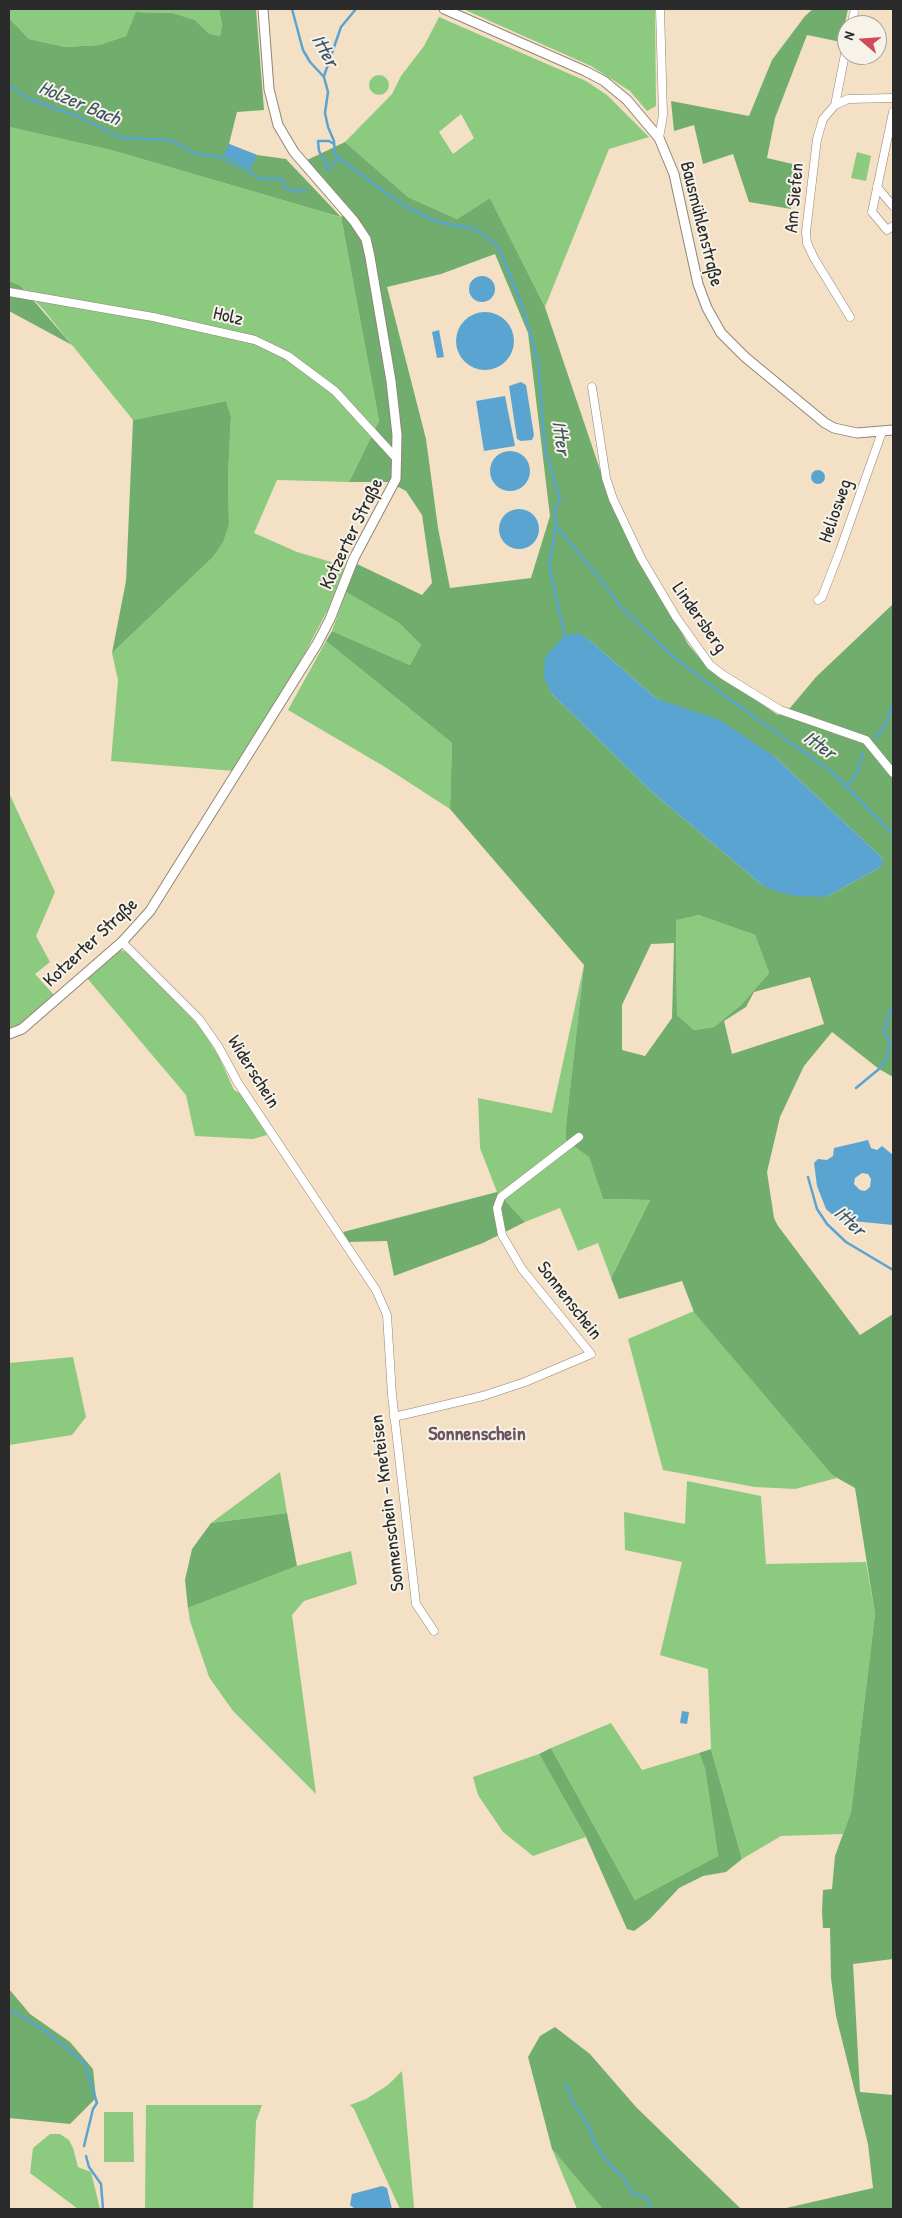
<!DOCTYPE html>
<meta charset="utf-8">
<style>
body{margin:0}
#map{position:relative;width:902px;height:2218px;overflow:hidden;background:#f4e0c5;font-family:"Patrick Hand",sans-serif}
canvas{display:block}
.frame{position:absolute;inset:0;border:10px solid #2b2b2b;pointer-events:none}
.north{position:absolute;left:837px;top:15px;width:50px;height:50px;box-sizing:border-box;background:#f7f3e8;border:1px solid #a5a39c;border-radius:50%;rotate:288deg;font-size:14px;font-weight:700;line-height:20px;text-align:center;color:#2b2b2b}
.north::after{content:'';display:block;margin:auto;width:18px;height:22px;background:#d1495b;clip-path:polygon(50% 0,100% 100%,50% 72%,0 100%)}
</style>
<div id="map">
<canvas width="902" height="2218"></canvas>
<div class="frame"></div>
<div class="north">N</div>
</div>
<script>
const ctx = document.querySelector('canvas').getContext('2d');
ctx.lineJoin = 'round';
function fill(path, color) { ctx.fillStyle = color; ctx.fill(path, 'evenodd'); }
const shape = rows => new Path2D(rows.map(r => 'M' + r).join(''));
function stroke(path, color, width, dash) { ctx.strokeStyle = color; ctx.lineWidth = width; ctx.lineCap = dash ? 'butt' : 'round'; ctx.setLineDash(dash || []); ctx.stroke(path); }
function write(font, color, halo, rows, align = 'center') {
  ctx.font = font + ' "Patrick Hand",sans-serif'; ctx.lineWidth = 4; ctx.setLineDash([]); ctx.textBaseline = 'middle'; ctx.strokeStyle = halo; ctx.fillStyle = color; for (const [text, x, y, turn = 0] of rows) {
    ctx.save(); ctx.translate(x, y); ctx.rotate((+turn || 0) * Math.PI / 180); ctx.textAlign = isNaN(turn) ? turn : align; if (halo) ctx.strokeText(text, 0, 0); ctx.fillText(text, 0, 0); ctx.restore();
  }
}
fill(shape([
 [9,9,219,9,222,25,220,36,209,35,195,20,173,13,137,12,126,36,99,45,65,47,29,39,9,18],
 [463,9,655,9,656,106,647,111,630,91,591,66],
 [439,17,586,81,607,95,649,137,609,149,545,307,490,198,457,219,408,197,345,142,392,94,401,76,424,46],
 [461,114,474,138,453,154,439,132],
 '369 85a10 10 0 1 1 20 0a10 10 0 1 1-20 0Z',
 [9,127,111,150,341,217,379,421,349,482,277,480,254,533,297,552,345,566,328,609,305,653,234,771,111,761,118,680,112,653,212,558,229,524,228,477,231,416,226,401,133,420,42,308,21,286,9,281],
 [857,152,871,156,866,181,851,178],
 [346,592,399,623,421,645,410,665,332,631],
 [326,641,452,743,450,809,385,767,288,710],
 [9,793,55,892,36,936,50,962,35,974,54,995,24,1022,9,1031],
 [700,915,755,935,769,973,741,1005,714,1027,694,1030,677,1015,676,919],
 [118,949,129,953,200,1027,219,1057,234,1090,241,1094,267,1135,253,1139,195,1136,186,1095,87,978],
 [584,965,566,1125,589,1157,603,1199,650,1200,611,1278,598,1243,578,1251,560,1208,525,1222,497,1192,480,1148,478,1098,552,1113],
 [694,1311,832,1475,837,1478,795,1489,755,1487,663,1470,628,1339],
 [73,1357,86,1417,72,1435,9,1445,9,1363],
 [280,1472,287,1513,211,1523],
 [687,1481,761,1496,766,1564,866,1562,875,1614,851,1812,843,1834,781,1836,742,1859,711,1749,708,1669,660,1655,682,1562,625,1550,624,1512,685,1524],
 [351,1551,357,1584,304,1601,292,1615,316,1794,233,1711,209,1677,190,1621,188,1608,297,1566],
 [611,1723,642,1770,699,1753,705,1769,718,1856,635,1900,551,1748],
 [539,1754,586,1837,533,1856,503,1832,478,1795,473,1777],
 [402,2071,414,2207,413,2209,400,2209,354,2109,350,2105,366,2099,388,2085],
 [146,2105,262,2105,256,2121,253,2209,145,2209],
 [104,2112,133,2112,134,2162,104,2162],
 [50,2134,60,2134,69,2140,73,2148,78,2167,91,2172,100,2209,78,2209,30,2173,33,2148],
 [552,2149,587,2189,603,2209,577,2209]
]), '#8cca80');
fill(shape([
 [219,9,256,9,264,110,237,112,229,144,257,155,286,159,341,217,351,210,307,160,345,142,408,197,457,219,490,198,545,307,614,511,688,644,708,668,778,715,790,708,816,677,893,604,893,1077,879,1069,832,1032,804,1066,780,1117,767,1172,774,1218,778,1226,860,1335,893,1314,893,1959,853,1964,860,2092,893,2095,893,2209,782,2209,873,2188,868,2144,836,2016,831,1978,830,1928,823,1928,822,1912,823,1890,832,1889,835,1856,851,1812,875,1614,855,1488,832,1475,694,1312,682,1281,619,1299,611,1278,650,1200,603,1199,589,1157,566,1140,566,1125,584,965,450,809,452,743,326,641,332,631,410,665,421,645,399,623,346,592,357,564,422,595,432,583,422,515,406,491,389,482,349,482,379,421,341,217,111,150,9,127,9,18,29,39,65,47,99,45,126,36,136,12,173,13,195,20,209,34,220,36,222,25],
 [495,254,528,333,550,516,531,578,450,588,438,528,426,439,387,287,441,274],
 [588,639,657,699,775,757,881,857,882,864,879,868,826,897,762,885,652,792,551,693],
 [699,915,755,935,769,973,741,1005,714,1027,694,1030,677,1015,676,920],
 [674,943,672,1018,645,1056,622,1050,622,1005,651,944],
 [810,977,824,1024,732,1054,724,1021,746,1007,754,992],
 [813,9,848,9,841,42,807,35,775,118,767,158,797,165,791,209,749,202,733,154,703,164,694,125,674,131,671,101,749,116,772,60,805,16],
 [9,281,21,286,72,345,9,311],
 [226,401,231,416,228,477,229,524,223,542,212,558,112,653,126,581,133,420],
 [497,1192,525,1222,483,1243,394,1276,387,1241,348,1242,343,1232],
 [287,1513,297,1566,188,1608,185,1580,192,1549,211,1523],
 [551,1748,635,1900,718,1856,705,1769,699,1753,711,1749,742,1859,726,1872,703,1876,679,1888,650,1919,634,1931,627,1929,586,1837,539,1754],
 [9,1989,30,2014,70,2042,93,2069,96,2098,70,2124,9,2118],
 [555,2027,590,2054,636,2107,741,2209,603,2209,552,2149,528,2057,540,2036]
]), '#71ae6e');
fill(shape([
 [229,144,257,155,250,170,223,155],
 '469 289a13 13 0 1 1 26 0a13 13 0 1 1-26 0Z',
 '456 341a29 29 0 1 1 58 0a29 29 0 1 1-58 0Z',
 [439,330,444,357,437,358,432,332],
 [521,382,526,385,534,435,532,440,521,441,517,439,509,386],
 [505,396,515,446,484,451,476,401],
 '490 471a20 20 0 1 1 40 0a20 20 0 1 1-40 0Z',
 '811 477a7 7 0 1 1 14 0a7 7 0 1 1-14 0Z',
 '499 529a20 20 0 1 1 40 0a20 20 0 1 1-40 0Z',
 [578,633,588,639,657,699,720,720,775,757,881,857,883,864,879,868,826,897,795,896,775,891,762,885,652,792,551,693,544,677,545,657,564,636],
 [868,1140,871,1148,877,1150,882,1146,893,1155,893,1225,843,1220,836,1218,826,1209,817,1186,814,1163,818,1159,827,1160,833,1156,834,1148],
 [862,1173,868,1174,871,1179,870,1187,865,1191,860,1190,854,1184,855,1178],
 [682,1711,689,1712,687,1724,680,1723],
 [382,2186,387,2188,392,2209,355,2209,350,2205,352,2194]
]), '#5aa4d2');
stroke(shape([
 [292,9,303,50,310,62,324,77,328,92,325,113,328,127,334,141,335,155,390,196,411,209,438,222,475,229,498,246,523,308,538,361,545,449,560,500,555,509,556,526,602,581,619,605,670,654,721,693,833,773,893,834],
 [324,76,341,27,356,9],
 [9,86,31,100,77,116,122,138,170,140,197,154,220,157,262,179,282,179,285,188,298,192,306,189],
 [327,170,325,162,319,151,318,141,329,141,334,144],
 [327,170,335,161,338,160],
 [556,526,549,564,565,637],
 [875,739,885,726,893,704],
 [846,786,857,774,863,753],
 [856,1088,879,1069,887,1058,890,1041,884,1033,888,1016,893,1007],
 [808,1177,817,1209,827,1224,846,1242,893,1270],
 [9,2009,44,2030,84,2062,97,2103,93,2109,84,2146],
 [566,2084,575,2106,588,2124,596,2146,611,2166,624,2178,632,2193,647,2198,651,2209],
 [86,2156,89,2167,101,2184,103,2209]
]), '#5aa4d2', 2.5);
const minor = shape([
 [851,25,854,13],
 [847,44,835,105,848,99,893,98],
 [835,105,823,119,817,139,806,232,807,243,814,258,850,317],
 [893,112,872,212,887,230,893,226],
 [659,138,663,115,660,9],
 [877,187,893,206],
 [9,292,153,317,255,340,288,356,335,391,397,459],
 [592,387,606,478,613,499,641,558,676,617,710,665,723,675,780,710,866,740,893,773],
 [818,600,822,597,839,553,882,432],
 [122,942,199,1019,218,1046,238,1083,376,1290,387,1315,392,1395,416,1604,434,1631],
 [394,1417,483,1396,525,1382,591,1354,522,1269,502,1235,497,1208,501,1197,579,1137]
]);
const tertiary = shape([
 [444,9,585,71,604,81,627,100,659,138,674,174,698,284,707,308,721,333,745,357,825,423,834,428,857,433,893,430],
 [9,1034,22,1029,122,942,150,911,317,644,330,619,354,558,396,479,397,435,391,381,370,257,366,239,354,221,294,152,278,125,269,89,263,9]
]);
stroke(minor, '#908678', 9);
stroke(tertiary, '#908678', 11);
stroke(minor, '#fff', 8);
stroke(tertiary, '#fff', 9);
write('19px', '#2b2b2b', '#f7f3e8', [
 ["Am Siefen",795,198,-85],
 ["Bausmühlenstraße",701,224,76],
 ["Holz",228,317,13],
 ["Heliosweg",836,511,-71],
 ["Kotzerter Straße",352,534,-64],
 ["Lindersberg",699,618,55],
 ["Kotzerter Straße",91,943,-43],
 ["Widerschein",253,1072,58],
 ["Sonnenschein",569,1301,52],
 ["Sonnenschein – Kneteisen",388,1503,-97]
]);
write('italic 20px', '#3b5565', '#f7f3e8', [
 ["Itter",324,51,61],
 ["Holzer Bach",79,104,23],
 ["Itter",560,438,82],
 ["Itter",819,746,36],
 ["Itter",849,1222,42]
]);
write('bold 20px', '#6c5562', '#f7f3e8', [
 ["Sonnenschein",477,1435]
]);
</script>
